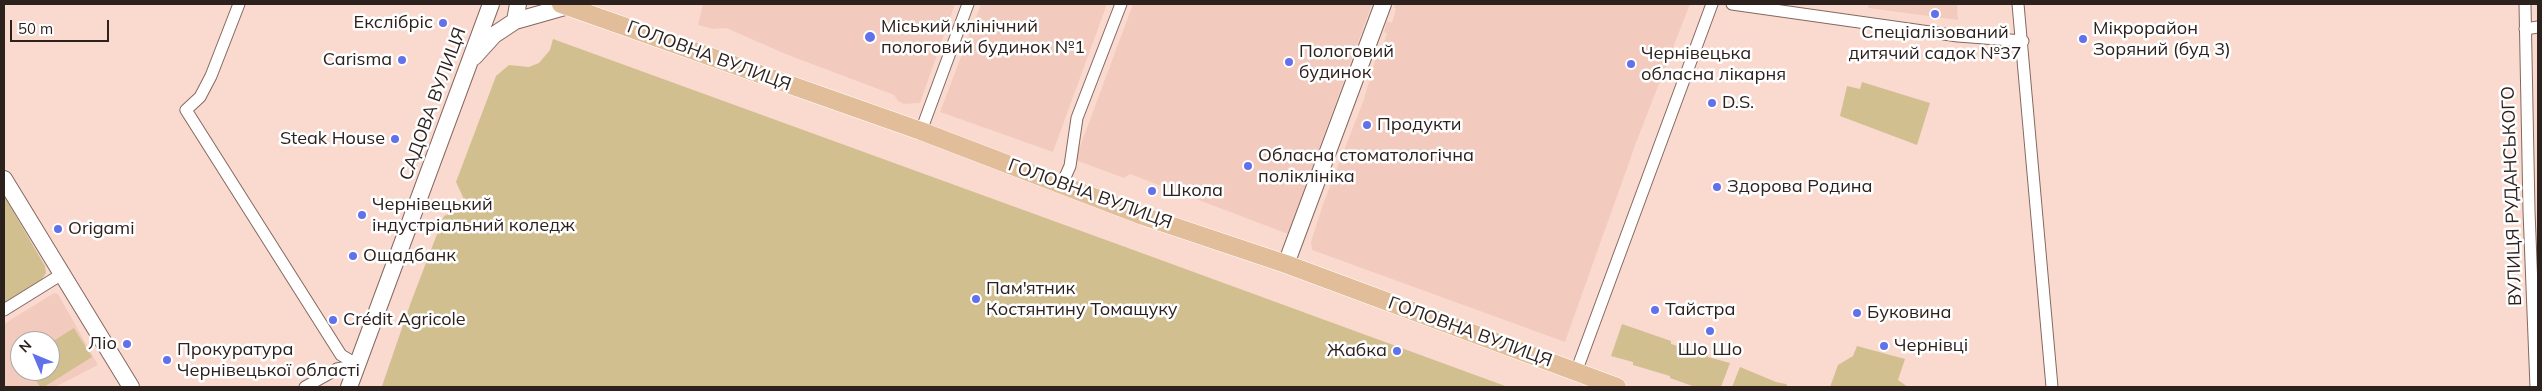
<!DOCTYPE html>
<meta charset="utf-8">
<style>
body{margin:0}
#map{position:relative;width:2542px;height:391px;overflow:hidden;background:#fadacf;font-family:Mulish,sans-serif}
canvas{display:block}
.frame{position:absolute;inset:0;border:5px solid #2d211e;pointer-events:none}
.north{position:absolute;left:10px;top:331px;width:50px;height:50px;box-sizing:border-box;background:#fff;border:1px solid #aba6a5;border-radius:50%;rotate:315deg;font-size:14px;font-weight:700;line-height:20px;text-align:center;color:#2d211e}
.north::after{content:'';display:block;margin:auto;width:18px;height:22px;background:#6071e9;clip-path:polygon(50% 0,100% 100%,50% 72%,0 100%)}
.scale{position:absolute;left:10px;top:20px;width:99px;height:22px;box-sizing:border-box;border:2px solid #2d211e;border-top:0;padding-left:6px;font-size:15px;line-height:18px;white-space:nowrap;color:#2d211e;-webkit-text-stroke:4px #fff;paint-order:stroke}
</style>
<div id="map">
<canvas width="2542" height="391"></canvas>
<div class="frame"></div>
<div class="north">N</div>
<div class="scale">50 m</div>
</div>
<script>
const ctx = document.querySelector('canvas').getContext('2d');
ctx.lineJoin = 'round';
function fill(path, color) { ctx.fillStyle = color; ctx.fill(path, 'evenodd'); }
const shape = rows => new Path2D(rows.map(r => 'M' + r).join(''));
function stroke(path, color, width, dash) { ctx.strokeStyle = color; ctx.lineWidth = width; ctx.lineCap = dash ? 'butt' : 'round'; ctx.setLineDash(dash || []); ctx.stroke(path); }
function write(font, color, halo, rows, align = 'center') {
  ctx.font = font + ' Mulish,sans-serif'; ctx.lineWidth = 5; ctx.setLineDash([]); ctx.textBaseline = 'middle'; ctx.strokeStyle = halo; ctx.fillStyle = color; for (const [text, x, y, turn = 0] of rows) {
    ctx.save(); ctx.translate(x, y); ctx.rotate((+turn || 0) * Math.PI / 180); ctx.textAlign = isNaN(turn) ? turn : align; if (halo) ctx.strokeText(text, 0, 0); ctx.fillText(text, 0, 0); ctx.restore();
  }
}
fill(shape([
 [703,4,955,4,920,103,904,104,898,101,894,95,788,55,726,28,713,29,698,25],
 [981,4,1107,4,1053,152,940,112],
 [1133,4,1372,4,1288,234,1130,174,1124,178,1075,160],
 [1395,4,1690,4,1636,143,1565,342,1312,250,1311,242,1322,207,1364,99,1379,47,1382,48,1387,34,1384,32,1387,21,1392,23,1396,9,1394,8],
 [1869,4,1957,4,1958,20,1868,8],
 [54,293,58,294,98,365,55,387,4,387,4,324],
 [20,341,50,341,50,371,20,371]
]), '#f3cbbe');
fill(shape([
 [553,39,1139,252,1508,387,382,386,411,302,444,216,459,210,461,203,463,197,456,182,496,76,509,65,529,67,539,63,550,50],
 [1862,82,1930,103,1917,145,1840,116,1847,86,1860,89],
 [4,196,45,266,46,273,42,279,4,303],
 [1622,324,1671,341,1671,344,1708,355,1708,357,1730,363,1721,387,1695,387,1670,378,1670,376,1633,365,1633,362,1611,356],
 [74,328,92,357,44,387,40,387,30,371,50,371,50,343],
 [1857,346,1905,359,1898,380,1908,387,1830,387,1838,365,1853,356],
 [1740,367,1776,382,1786,384,1788,387,1732,387]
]), '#d2bf90');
const street = shape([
 [239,4,211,76,200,97,186,110,341,355,358,365],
 [1732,4,1958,36,2023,41],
 [2018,4,2052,387],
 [2525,4,2529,211,2536,387],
 [2525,29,2538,27],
 [921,131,968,4],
 [1062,184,1070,166,1077,118,1121,4],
 [4,310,62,274],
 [1576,372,1712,4],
 [305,387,337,369,358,365]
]);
const secondary = shape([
 [515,21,518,4],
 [474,57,494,35,515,21,568,6],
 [4,179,131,387],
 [1286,264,1383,4],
 [349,387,491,4]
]);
const primary = shape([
 [561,4,921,131,1143,216,1286,264,1617,387]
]);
stroke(street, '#84685f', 13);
stroke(secondary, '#84685f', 18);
stroke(primary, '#fff', 19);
stroke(street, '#fff', 11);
stroke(secondary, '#fff', 16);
stroke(primary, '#e2bd99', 18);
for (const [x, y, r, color] of [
 [1935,14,5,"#6071e9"],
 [443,23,5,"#6071e9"],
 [870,37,6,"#6071e9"],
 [2083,39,5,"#6071e9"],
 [402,60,5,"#6071e9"],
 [1289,62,5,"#6071e9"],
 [1631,64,5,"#6071e9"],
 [1712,103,5,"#6071e9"],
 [1367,125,5,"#6071e9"],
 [395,139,5,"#6071e9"],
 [1248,166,5,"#6071e9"],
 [1717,187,5,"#6071e9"],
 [1152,191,5,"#6071e9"],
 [362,215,5,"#6071e9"],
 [58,229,5,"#6071e9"],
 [353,256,5,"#6071e9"],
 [976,299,5,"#6071e9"],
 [1655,310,5,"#6071e9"],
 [1857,313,5,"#6071e9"],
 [333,320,5,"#6071e9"],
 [1710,331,5,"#6071e9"],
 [127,344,5,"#6071e9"],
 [1884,346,5,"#6071e9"],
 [1397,351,5,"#6071e9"],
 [167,360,5,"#6071e9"]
]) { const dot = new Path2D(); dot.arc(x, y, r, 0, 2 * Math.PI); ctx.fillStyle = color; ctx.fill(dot); stroke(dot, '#fff', 2); }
write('18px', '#2d211e', '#fff', [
 ["Екслібріс",433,23,"right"],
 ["Міський клінічний",881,27],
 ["пологовий будинок №1",881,48],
 ["Мікрорайон",2093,29],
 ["Зоряний (буд 3)",2093,50],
 ["Спеціалізований",1935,33,"center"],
 ["дитячий садок №37",1935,54,"center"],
 ["Пологовий",1299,52],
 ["будинок",1299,73],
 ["Чернівецька",1641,54],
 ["обласна лікарня",1641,75],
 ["Carisma",392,60,"right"],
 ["D.S.",1722,103],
 ["Продукти",1377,125],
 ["Steak House",385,139,"right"],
 ["Обласна стоматологічна",1258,156],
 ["поліклініка",1258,177],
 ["Здорова Родина",1727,187],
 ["Школа",1162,191],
 ["Чернівецький",372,205],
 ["індустріальний коледж",372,226],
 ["Origami",68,229],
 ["Ощадбанк",363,256],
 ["Пам'ятник",986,289],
 ["Костянтину Томащуку",986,310],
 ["Тайстра",1665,310],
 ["Буковина",1867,313],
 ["Crédit Agricole",343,320],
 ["Ліо",117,344,"right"],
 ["Чернівці",1894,346],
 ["Прокуратура",177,350],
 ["Чернівецької області",177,371],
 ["Шо Шо",1710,350,"center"],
 ["Жабка",1387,351,"right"]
], 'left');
write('18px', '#2d211e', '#fff', [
 ["ГОЛОВНА ВУЛИЦЯ",709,56,20],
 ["САДОВА ВУЛИЦЯ",433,104,-70],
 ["ГОЛОВНА ВУЛИЦЯ",1090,194,20],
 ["ВУЛИЦЯ РУДАНСЬКОГО",2512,196,-92],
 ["ГОЛОВНА ВУЛИЦЯ",1470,332,20]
]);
</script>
